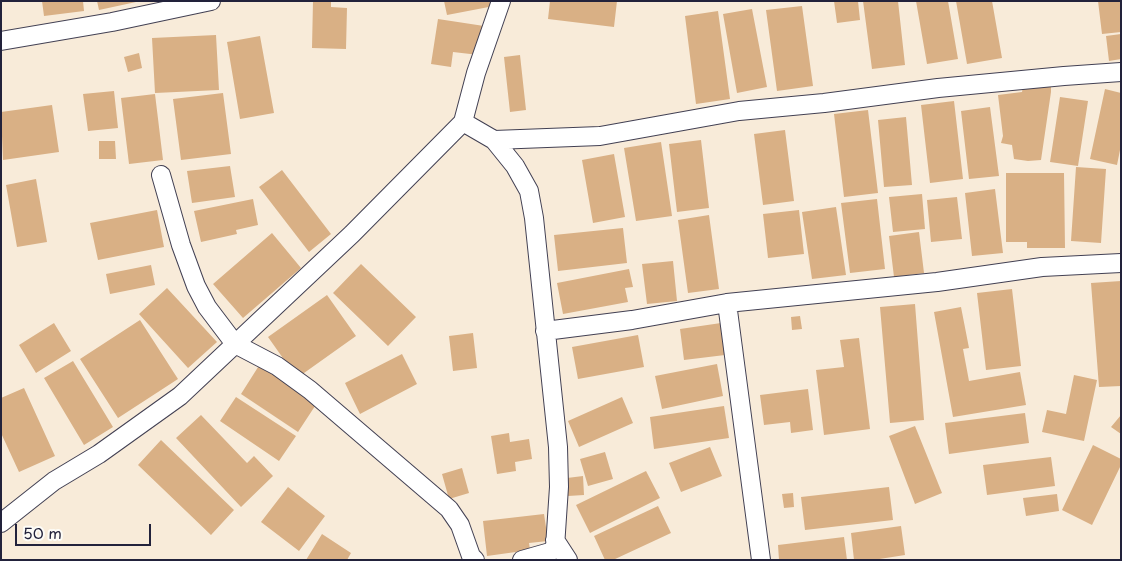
<!DOCTYPE html>
<style>
body{margin:0}
#map{position:relative;width:1122px;height:561px;overflow:hidden;background:#f8ebd9;font-family:"Playpen Sans",sans-serif}
canvas{display:block}
.frame{position:absolute;inset:0;border:2px solid #22223b;pointer-events:none}
.scale{position:absolute;left:15px;top:524px;width:136px;height:22px;box-sizing:border-box;border:2px solid #22223b;border-top:0;padding-left:6px;font-size:15px;line-height:18px;white-space:nowrap;color:#22223b;-webkit-text-stroke:4px #fdfcf7;paint-order:stroke}
</style>
<div id="map">
<canvas width="1122" height="561"></canvas>
<div class="frame"></div>
<div class="scale">50 m</div>
</div>
<script>
const ctx = document.querySelector('canvas').getContext('2d');
ctx.lineJoin = 'round';
function fill(path, color) { ctx.fillStyle = color; ctx.fill(path, 'evenodd'); }
const shape = rows => new Path2D(rows.map(r => 'M' + r).join(''));
function stroke(path, color, width, dash) { ctx.strokeStyle = color; ctx.lineWidth = width; ctx.lineCap = dash ? 'butt' : 'round'; ctx.setLineDash(dash || []); ctx.stroke(path); }
fill(shape([
 [42,1,83,1,84,11,44,16],
 [97,1,136,1,136,2,99,10],
 [313,1,331,1,331,7,347,8,346,49,312,48],
 [444,1,493,1,494,6,447,15],
 [550,1,617,1,614,27,548,19],
 [834,1,858,1,860,20,837,23],
 [863,1,898,1,905,65,872,69],
 [916,1,948,1,958,59,927,64],
 [956,1,992,1,1002,58,967,64],
 [1098,1,1121,1,1121,32,1102,34],
 [802,6,813,86,777,91,766,10],
 [752,9,767,87,737,93,723,14],
 [718,11,730,99,696,104,685,16],
 [438,19,484,26,479,55,453,52,451,67,431,64],
 [1121,34,1121,59,1109,61,1106,36],
 [216,35,219,90,155,93,152,38],
 [260,36,274,113,240,119,227,42],
 [139,53,142,68,128,72,124,57],
 [520,55,526,110,510,112,504,57],
 [1037,85,1051,87,1051,92,1041,160,1028,161,1014,159,1012,145,1001,143,1003,136,998,95,1022,92,1023,87],
 [1105,89,1121,93,1121,145,1117,165,1090,159],
 [114,91,118,128,88,131,83,94],
 [223,93,231,154,181,160,173,99],
 [155,94,163,160,129,164,121,98],
 [1060,97,1088,101,1078,166,1050,162],
 [954,101,963,179,930,183,921,105],
 [52,105,59,152,3,160,1,112],
 [990,107,999,176,969,179,961,111],
 [868,110,878,193,844,197,834,114],
 [906,117,912,185,884,187,878,120],
 [785,130,794,201,763,205,754,134],
 [701,140,709,208,677,212,669,144],
 [99,141,115,141,116,159,99,159],
 [661,142,672,216,636,221,624,148],
 [614,154,625,217,593,223,582,160],
 [230,166,235,197,192,203,187,171],
 [1076,167,1106,169,1101,243,1071,241],
 [282,170,331,234,309,252,259,187],
 [1006,173,1064,173,1065,248,1027,248,1027,242,1006,242],
 [36,179,47,242,17,247,6,185],
 [995,189,1003,253,972,256,965,193],
 [922,194,925,229,893,232,889,197],
 [957,197,962,239,931,242,927,200],
 [253,199,258,225,236,230,237,234,201,242,194,211],
 [877,199,885,269,850,273,841,203],
 [836,207,846,275,812,279,802,212],
 [157,210,164,247,98,260,90,223],
 [799,210,804,254,768,258,763,214],
 [709,215,719,289,688,293,678,220],
 [623,228,627,263,558,271,554,235],
 [919,232,924,273,894,277,889,236],
 [272,233,301,268,243,318,213,284],
 [673,261,677,301,647,304,642,264],
 [361,264,416,317,388,346,333,293],
 [151,265,155,285,110,294,106,274],
 [629,269,633,287,625,288,628,302,563,314,557,283],
 [1121,281,1121,386,1099,387,1091,283],
 [167,288,217,342,188,368,139,314],
 [1012,289,1021,366,986,370,977,293],
 [327,295,356,336,297,378,268,337],
 [915,304,924,420,890,423,880,307],
 [961,307,969,348,963,349,969,381,1020,372,1026,405,953,417,934,312],
 [800,316,802,329,792,330,791,317],
 [140,320,178,379,118,418,80,359],
 [54,323,71,351,36,373,19,345],
 [721,323,725,355,684,360,680,329],
 [473,333,477,368,453,371,449,336],
 [638,335,644,367,578,379,572,347],
 [859,338,870,429,824,435,816,370,844,367,840,340],
 [402,354,417,384,360,414,345,383],
 [73,361,113,427,84,445,44,378],
 [260,364,317,403,298,432,241,394],
 [717,364,723,396,662,409,655,376],
 [1074,375,1097,380,1084,441,1042,432,1047,410,1066,414],
 [24,388,55,456,19,472,1,433,1,398],
 [808,389,813,430,791,433,790,422,764,425,760,395],
 [236,397,296,436,279,461,220,421],
 [622,397,633,423,579,447,568,421],
 [724,406,729,438,654,449,650,417],
 [1025,413,1029,443,949,454,945,423],
 [201,415,247,463,254,456,273,476,241,507,176,438],
 [1121,415,1121,434,1111,427],
 [915,426,942,493,915,504,889,436],
 [509,433,510,442,529,439,532,459,515,462,516,471,497,474,491,436],
 [161,440,234,510,211,535,138,465],
 [1093,445,1121,459,1121,465,1092,525,1062,510],
 [710,447,722,476,681,492,669,463],
 [605,452,613,479,588,486,580,459],
 [1051,457,1055,486,987,495,983,465],
 [462,468,469,493,449,499,442,474],
 [646,471,660,498,590,533,576,505],
 [583,476,584,495,568,496,567,478],
 [288,487,325,516,299,551,261,522],
 [889,487,893,520,805,530,801,497],
 [793,493,794,507,784,508,782,494],
 [1057,494,1059,511,1026,516,1023,498],
 [658,506,671,533,613,560,605,560,594,536],
 [544,514,548,541,529,543,530,550,487,556,483,521],
 [901,526,905,555,873,560,854,560,851,533],
 [322,534,351,553,347,560,306,560],
 [844,537,847,560,779,560,778,545]
]), '#d9b085');
const street = shape([
 [1,41,112,22,211,1],
 [463,122,494,140,515,166,529,191,534,218,558,447,559,487,555,547,550,552,522,560],
 [494,140,600,136,739,111,824,103,938,88,1064,76,1121,72],
 [161,175,181,245,196,286,207,307,235,344,277,366,310,390,449,509,460,525,471,556,475,560],
 [727,303,761,560],
 [545,331,632,320,727,303,937,282,1042,267,1121,263],
 [1,523,54,481,99,454,180,396,352,234,463,122,476,73,501,1],
 [555,540,568,560]
]);
stroke(street, '#424053', 20);
stroke(street, '#fff', 18);
</script>
